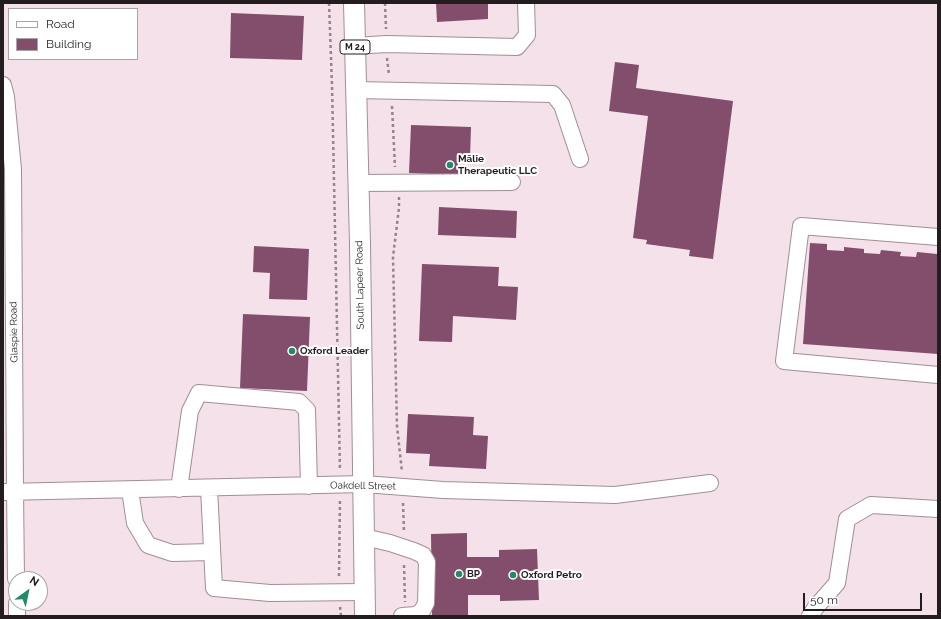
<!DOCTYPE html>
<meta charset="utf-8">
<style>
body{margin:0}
#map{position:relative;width:941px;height:619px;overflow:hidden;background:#f5e1ea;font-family:Raleway,sans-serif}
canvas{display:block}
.frame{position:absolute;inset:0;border:4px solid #241d20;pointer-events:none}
.legend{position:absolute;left:8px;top:8px;width:130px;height:52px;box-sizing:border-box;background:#fff;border:1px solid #a7a5a6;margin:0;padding:5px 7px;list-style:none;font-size:12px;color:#241d20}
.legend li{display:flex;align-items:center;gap:8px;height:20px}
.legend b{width:20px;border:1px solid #a7a5a6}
.north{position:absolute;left:8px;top:571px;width:40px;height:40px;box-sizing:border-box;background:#fff;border:1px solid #a7a5a6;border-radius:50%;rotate:33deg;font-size:11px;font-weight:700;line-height:16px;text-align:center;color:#241d20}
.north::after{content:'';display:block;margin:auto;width:14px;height:18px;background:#218b69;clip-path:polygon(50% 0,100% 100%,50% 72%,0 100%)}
.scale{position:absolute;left:803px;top:593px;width:119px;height:18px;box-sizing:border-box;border:2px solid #241d20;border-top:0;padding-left:5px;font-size:12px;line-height:14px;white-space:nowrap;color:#241d20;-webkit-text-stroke:3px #fff;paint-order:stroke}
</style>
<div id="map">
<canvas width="941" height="619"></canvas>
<div class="frame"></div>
<ul class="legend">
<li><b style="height:5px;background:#fff"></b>Road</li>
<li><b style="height:11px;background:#834e6b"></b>Building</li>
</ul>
<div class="north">N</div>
<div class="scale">50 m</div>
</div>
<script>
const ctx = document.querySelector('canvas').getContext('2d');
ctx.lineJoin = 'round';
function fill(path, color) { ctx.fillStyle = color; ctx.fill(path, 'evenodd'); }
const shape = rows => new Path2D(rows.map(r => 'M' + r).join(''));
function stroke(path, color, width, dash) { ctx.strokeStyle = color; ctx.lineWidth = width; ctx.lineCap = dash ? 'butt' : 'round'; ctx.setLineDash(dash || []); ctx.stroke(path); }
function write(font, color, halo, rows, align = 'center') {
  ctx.font = font + ' Raleway,sans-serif'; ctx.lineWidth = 4; ctx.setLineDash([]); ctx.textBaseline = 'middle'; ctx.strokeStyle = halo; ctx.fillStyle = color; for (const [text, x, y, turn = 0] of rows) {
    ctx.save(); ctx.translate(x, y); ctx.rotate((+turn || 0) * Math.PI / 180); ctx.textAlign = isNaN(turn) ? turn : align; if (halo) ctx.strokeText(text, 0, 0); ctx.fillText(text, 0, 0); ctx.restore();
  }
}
fill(shape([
 [436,3,488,3,488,19,437,22],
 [231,13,304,16,302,60,230,58],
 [615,62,639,65,636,88,733,101,713,259,689,256,690,250,646,244,647,240,633,238,648,116,609,111],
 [411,125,471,127,470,158,458,158,458,175,409,173],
 [439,207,517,211,516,238,438,235],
 [810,243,827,244,827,250,844,251,844,247,864,249,864,253,880,254,881,250,901,252,900,256,916,257,917,252,937,254,938,354,803,344],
 [254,246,309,249,307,300,269,299,270,273,253,272],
 [422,264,499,267,498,286,518,287,516,320,453,316,452,342,419,341],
 [243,314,310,317,307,391,240,388],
 [408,414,474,417,473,435,488,436,486,469,429,466,430,454,406,453],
 [467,533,467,557,499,557,499,550,537,549,539,600,500,601,500,595,468,595,468,616,432,616,431,534]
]), '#834e6b');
const minor = shape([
 [355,46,386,44,517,47,527,35,526,3],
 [3,85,6,97,13,169,15,490,16,579],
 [356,90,553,94,562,105,580,159],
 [358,183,512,182],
 [938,237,801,226,784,361,938,375],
 [209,488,214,588,270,593,365,592],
 [179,489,190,411,199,393,299,402,307,410,309,486],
 [130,490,135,523,148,545,172,553,212,552],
 [3,492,364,484,443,490,615,495,710,483],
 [364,537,390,543,414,551,423,555,427,562,426,603,422,611,416,615,402,616],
 [17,603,17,616],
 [810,616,816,607,837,583,847,519,871,505,938,509]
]);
const major = shape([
 [354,3,360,244,365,616]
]);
stroke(minor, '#a08e97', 18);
stroke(major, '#a08e97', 22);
stroke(shape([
 [329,3,332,85,340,470],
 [385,3,386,29],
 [387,58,389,75],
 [392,106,395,167],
 [399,197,399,208,393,257,397,426,402,472],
 [403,503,404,532],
 [404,565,405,602],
 [339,576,340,499],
 [340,607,341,616]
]), '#92848a', 2.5, [3, 3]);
stroke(minor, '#fff', 16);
stroke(major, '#fff', 20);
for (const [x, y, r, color] of [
 [450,165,4,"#218b69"],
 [292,351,4,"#218b69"],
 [459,574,4,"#218b69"],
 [513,575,4,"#218b69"]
]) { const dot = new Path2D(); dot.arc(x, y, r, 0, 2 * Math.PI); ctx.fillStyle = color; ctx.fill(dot); stroke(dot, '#fff', 1.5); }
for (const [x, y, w] of [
 [355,47,30]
]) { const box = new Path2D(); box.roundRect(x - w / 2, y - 7, w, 14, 3); ctx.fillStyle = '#fff'; ctx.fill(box); stroke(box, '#241d20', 1); }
write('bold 9px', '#241d20', null, [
 ["M 24",355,47]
]);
write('bold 10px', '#241d20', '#fff', [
 ["Mālie",458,159],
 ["Therapeutic LLC",458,171],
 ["Oxford Leader",300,351],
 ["BP",467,574],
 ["Oxford Petro",521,575]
], 'left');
write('10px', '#241d20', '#fff', [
 ["South Lapeer Road",360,285,-91],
 ["Glaspie Road",14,332,-91],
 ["Oakdell Street",363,486,1]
]);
</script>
